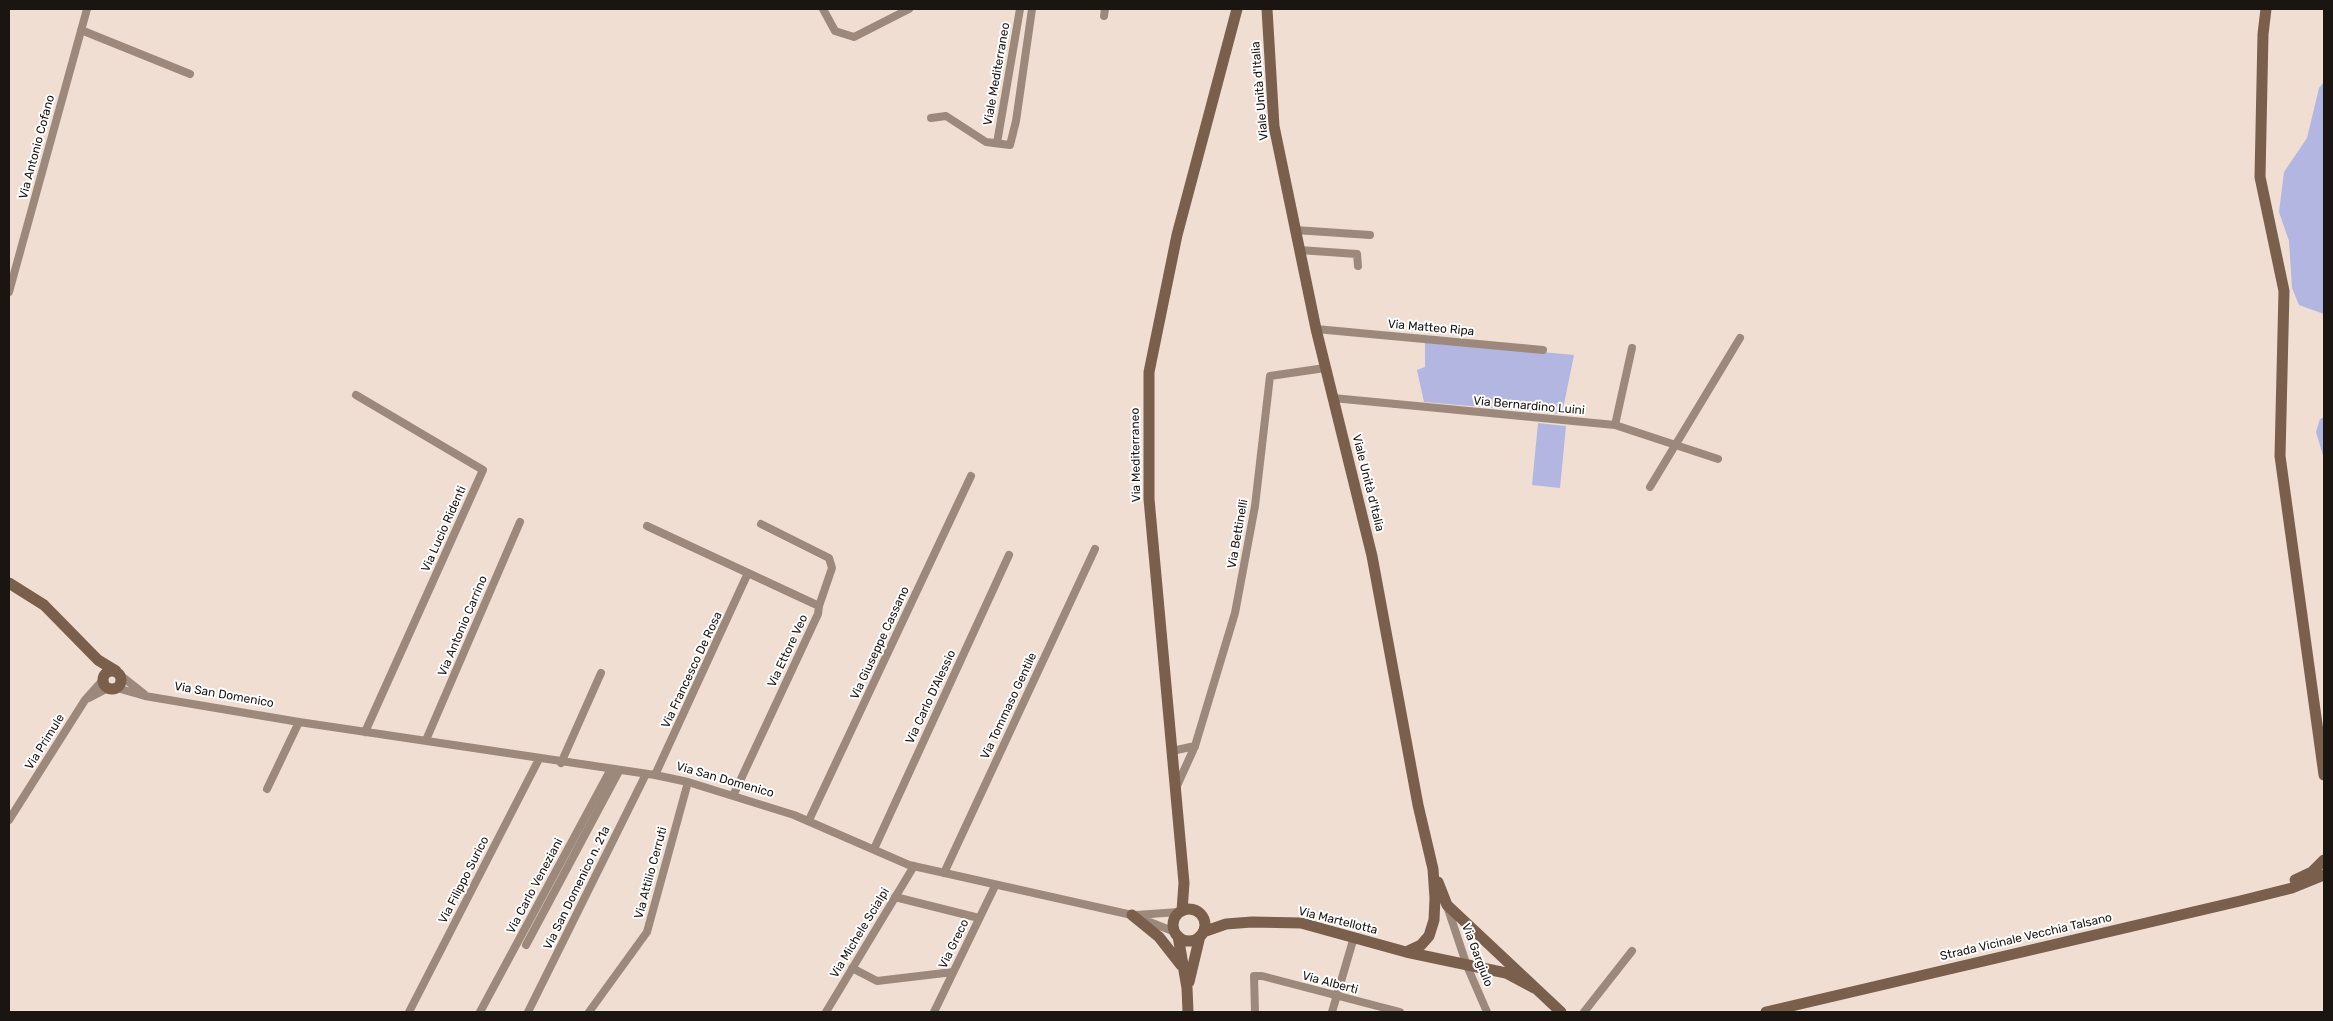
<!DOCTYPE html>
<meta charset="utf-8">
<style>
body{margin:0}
#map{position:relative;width:2333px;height:1021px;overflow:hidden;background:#f0ded2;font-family:Rubik,sans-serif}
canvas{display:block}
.frame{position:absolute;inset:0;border:10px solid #1b1511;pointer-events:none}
</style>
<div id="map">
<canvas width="2333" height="1021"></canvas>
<div class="frame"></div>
</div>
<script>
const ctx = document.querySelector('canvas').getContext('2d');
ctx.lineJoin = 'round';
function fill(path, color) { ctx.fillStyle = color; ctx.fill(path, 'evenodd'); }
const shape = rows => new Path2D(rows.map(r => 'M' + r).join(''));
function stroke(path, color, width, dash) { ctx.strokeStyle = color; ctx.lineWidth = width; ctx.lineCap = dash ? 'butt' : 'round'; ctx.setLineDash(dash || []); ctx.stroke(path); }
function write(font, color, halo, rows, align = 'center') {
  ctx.font = font + ' Rubik,sans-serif'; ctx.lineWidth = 4; ctx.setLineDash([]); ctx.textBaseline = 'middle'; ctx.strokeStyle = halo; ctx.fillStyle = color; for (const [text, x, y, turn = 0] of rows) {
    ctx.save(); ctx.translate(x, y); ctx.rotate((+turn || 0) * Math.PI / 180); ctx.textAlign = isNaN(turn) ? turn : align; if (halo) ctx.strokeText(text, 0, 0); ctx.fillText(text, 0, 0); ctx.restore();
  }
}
fill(shape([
 [2324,82,2324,314,2299,305,2292,288,2289,241,2279,212,2284,172,2307,138,2319,88],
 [1425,341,1574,355,1562,414,1424,402,1417,370,1425,367],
 [2324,417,2324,459,2316,432,2320,419],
 [1538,423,1566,426,1560,488,1532,485]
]), '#b2b6e1');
stroke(shape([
 [823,9,835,31,854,37,909,9],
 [1104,16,1105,9],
 [81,30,190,74],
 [931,118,946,116,986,142,1010,145,1016,121,1032,9],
 [997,143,1020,9],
 [1295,230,1370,235],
 [1299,250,1357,254,1358,266],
 [9,292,87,9],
 [1316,329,1543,350],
 [356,395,483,470,365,732],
 [1333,398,1615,425,1718,459],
 [1615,425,1632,348],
 [1650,487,1740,338],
 [761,524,829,558,832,568,819,606],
 [647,526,819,606,818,614,733,796],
 [120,675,144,694],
 [117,688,145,696,299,722,655,775,688,782,794,815,909,865,1132,915,1175,932],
 [89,698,108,688],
 [426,740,520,522],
 [1172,751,1195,746],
 [561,763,601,673],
 [655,775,748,573],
 [1176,788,1195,746,1235,613,1255,506,1270,376,1325,368],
 [267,789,299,722],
 [9,820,85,700,103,680],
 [809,820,971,476],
 [874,849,1009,555],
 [944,873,1095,549],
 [895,897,979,918],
 [1447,906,1467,966,1487,1012],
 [1136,915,1179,912],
 [526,945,619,771],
 [852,968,877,981,953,972],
 [409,1012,539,759],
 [480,1012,611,769],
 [528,1012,646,774],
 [589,1012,647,932,688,782],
 [826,1012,914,866],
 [934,1012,995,886],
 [1255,1012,1254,976,1262,976,1400,1012],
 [1332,1012,1354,937],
 [1584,1012,1632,951]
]), '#9d897c', 8);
stroke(shape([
 [1267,9,1274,126,1316,329,1372,556,1418,805,1433,869,1435,898,1434,920,1429,936,1421,945,1406,952],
 [2266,9,2263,34,2260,177,2284,291,2280,456,2324,775],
 [9,583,44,605,98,660,116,671],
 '103 680a9 9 0 1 1 18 0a9 9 0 1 1-18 0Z',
 [2295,880,2312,872,2324,860],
 [1438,882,1447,905,1561,1012],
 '1173 925a16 16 0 1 1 32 0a16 16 0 1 1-32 0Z',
 [1182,911,1184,883,1149,499,1149,372,1177,235,1237,9],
 [1132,915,1159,937,1181,965],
 [1203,932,1226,924,1252,922,1301,923,1406,952,1506,973,1534,988],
 [1178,936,1187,988,1188,1012],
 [1189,982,1200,936],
 [1766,1012,2240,901,2292,888,2324,875]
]), '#7a5f4c', 11);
write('12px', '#1b1511', '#fff', [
 ["Viale Mediterraneo",997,74,-80],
 ["Viale Unità d'Italia",1260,91,-95],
 ["Via Antonio Cofano",37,147,-75],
 ["Via Matteo Ripa",1431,328,5],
 ["Via Bernardino Luini",1529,406,5],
 ["Via Mediterraneo",1136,455,-91],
 ["Viale Unità d'Italia",1368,483,76],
 ["Via Lucio Ridenti",444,529,-66],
 ["Via Bettinelli",1238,534,-80],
 ["Via Antonio Carrino",463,626,-67],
 ["Via Giuseppe Cassano",880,643,-65],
 ["Via Ettore Veo",788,651,-65],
 ["Via Francesco De Rosa",692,670,-65],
 ["Via San Domenico",224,695,10],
 ["Via Carlo D'Alessio",931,697,-65],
 ["Via Tommaso Gentile",1009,706,-65],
 ["Via Primule",45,742,-58],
 ["Via San Domenico",725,780,16],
 ["Via Attilio Cerruti",651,873,-75],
 ["Via Filippo Surico",464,880,-63],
 ["Via Carlo Veneziani",535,886,-62],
 ["Via San Domenico n. 21a",577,888,-64],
 ["Via Martellotta",1338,921,14],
 ["Via Michele Scialpi",860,933,-59],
 ["Strada Vicinale Vecchia Talsano",2026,937,-13],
 ["Via Greco",954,944,-64],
 ["Via Gargiulo",1477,955,69],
 ["Via Alberti",1330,983,15]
]);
</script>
